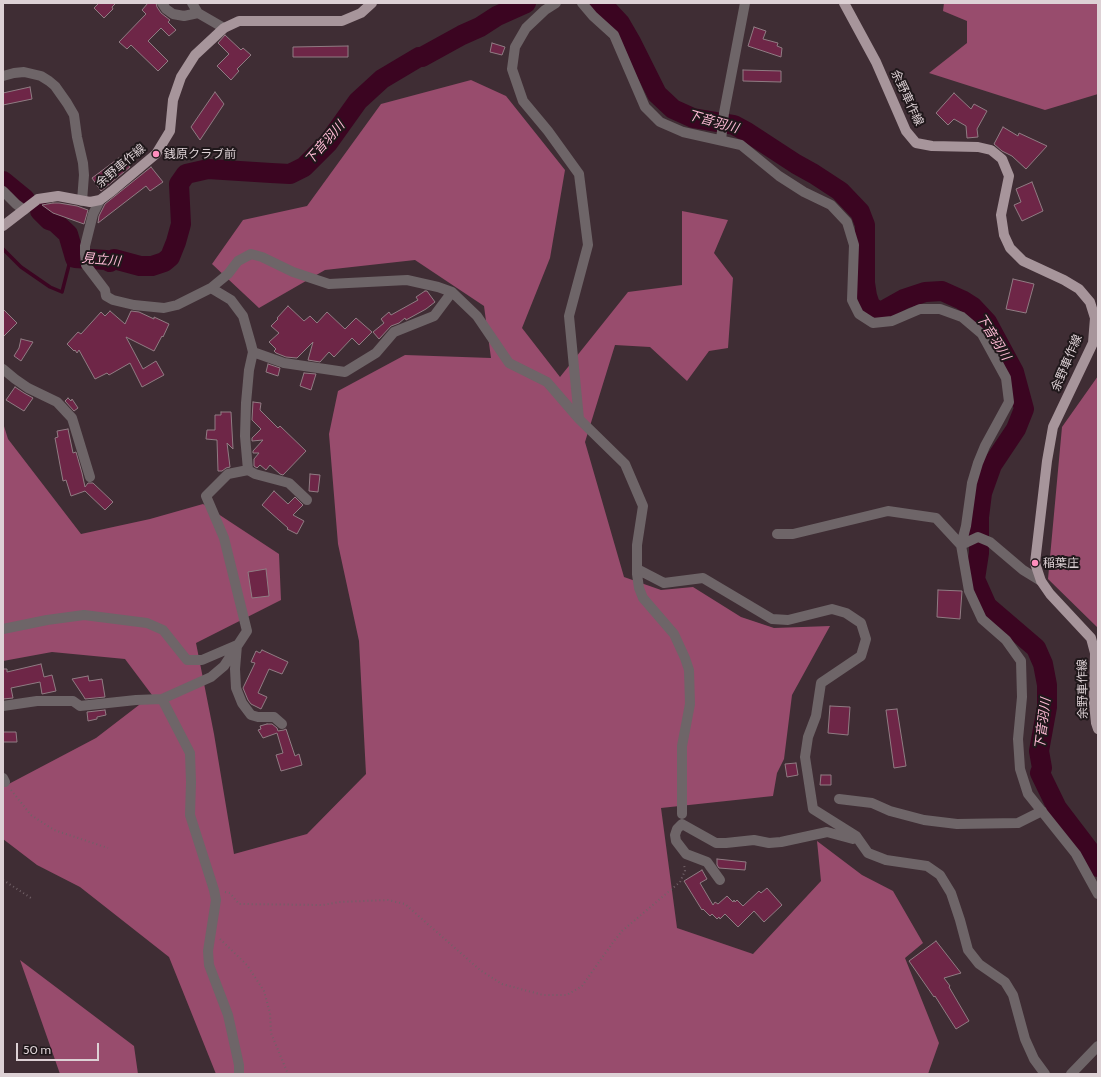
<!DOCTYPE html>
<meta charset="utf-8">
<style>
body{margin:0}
#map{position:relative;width:1101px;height:1077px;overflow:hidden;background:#3f2d34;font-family:Cabin,sans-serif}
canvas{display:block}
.frame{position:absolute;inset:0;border:4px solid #ddd1d5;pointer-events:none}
.scale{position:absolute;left:16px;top:1043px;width:83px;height:18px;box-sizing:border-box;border:2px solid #ddd1d5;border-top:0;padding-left:5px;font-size:12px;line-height:14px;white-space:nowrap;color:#ddd1d5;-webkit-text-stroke:3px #20181b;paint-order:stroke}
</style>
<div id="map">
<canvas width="1101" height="1077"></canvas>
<div class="frame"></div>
<div class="scale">50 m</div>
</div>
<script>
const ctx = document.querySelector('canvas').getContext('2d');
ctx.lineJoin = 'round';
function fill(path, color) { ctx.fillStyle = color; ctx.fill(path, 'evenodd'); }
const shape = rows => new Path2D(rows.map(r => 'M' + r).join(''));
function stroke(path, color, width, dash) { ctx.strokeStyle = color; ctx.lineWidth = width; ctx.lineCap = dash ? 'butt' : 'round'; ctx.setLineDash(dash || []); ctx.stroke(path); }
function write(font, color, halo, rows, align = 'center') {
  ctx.font = font + ' Cabin,"Noto Sans JP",sans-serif'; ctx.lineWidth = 4; ctx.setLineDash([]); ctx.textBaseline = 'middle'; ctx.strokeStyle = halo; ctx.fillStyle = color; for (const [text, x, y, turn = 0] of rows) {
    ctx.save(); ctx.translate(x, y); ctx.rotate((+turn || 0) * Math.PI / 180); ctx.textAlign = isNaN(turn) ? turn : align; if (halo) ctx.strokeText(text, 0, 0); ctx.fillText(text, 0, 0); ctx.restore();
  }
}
fill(shape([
 [944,3,1098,3,1098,94,1045,110,929,73,967,43,967,21,943,11],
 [471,80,506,96,565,170,550,258,522,328,560,377,628,292,682,285,682,211,728,220,714,253,733,278,728,348,709,351,687,381,650,347,615,345,585,442,624,577,661,590,693,587,741,617,774,628,830,626,792,695,784,759,777,773,773,796,661,808,677,928,753,954,821,881,817,841,862,875,893,891,923,943,905,958,939,1043,928,1074,216,1074,169,957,80,887,37,865,3,839,3,787,96,738,152,695,125,659,52,652,3,661,3,423,8,439,81,534,150,519,203,504,279,554,281,600,196,643,214,734,234,854,307,834,366,774,359,641,338,544,329,434,338,391,405,355,491,358,484,306,415,260,325,270,259,308,212,264,243,220,307,206,381,104],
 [1098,376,1098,628,1048,579,1062,427],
 [20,960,134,1046,138,1074,60,1074]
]), '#984c6d');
stroke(shape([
 [3,249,21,267,50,287,62,292,69,265,73,260,75,258]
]), '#3b0521', 3.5);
stroke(shape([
 [599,3,607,9,620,23,631,42,657,94,673,109,693,118,734,125,747,132,796,164,814,174,840,191,860,212,865,225,865,283,867,296,870,305,879,313,904,299,925,292,942,291,962,300,973,307,987,322,1014,372,1024,409,1016,429,992,465,982,493,979,517,979,553,975,579,987,606,1036,648,1043,664,1047,685,1047,707,1039,751,1042,768,1040,773,1057,808,1095,858,1098,867],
 [3,181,25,199],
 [40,211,49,220,55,222,68,234,75,258,106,260,110,262,114,259,140,266,152,266,164,262,170,257,176,242,181,224,179,184,186,174,208,169,271,173,290,174,304,167,328,143,358,101,382,79,419,57,422,57,462,35,480,27,497,16,526,3]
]), '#3b0521', 20);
const building = shape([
 [99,3,116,3,112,7,113,9,104,18,94,8,99,3],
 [148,3,156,3,157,7,161,13,170,20,168,22,176,30,169,36,161,28,148,41,168,61,158,71,131,45,127,49,119,42,146,14,142,10,148,3],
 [754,27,766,31,763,39,778,43,777,46,782,48,781,57,748,46,754,27],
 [225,35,241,50,243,48,251,55,237,69,239,71,231,80,217,66,229,54,218,43,225,35],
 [492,43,505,47,502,55,490,52,492,43],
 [348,46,348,57,293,57,293,47,348,46],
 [743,70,781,71,781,82,743,81,743,70],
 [30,87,32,99,3,105,3,93,30,87],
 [215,92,224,104,200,140,191,127,215,92],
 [954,93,971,109,974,104,987,111,977,129,978,137,967,138,966,126,954,119,948,125,936,113,954,93],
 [1003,127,1018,136,1019,133,1047,146,1026,169,1012,156,1002,151,994,144,1003,127],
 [119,158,123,163,125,161,130,167,101,191,92,178,119,158],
 [151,167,163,182,150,191,146,186,98,223,99,216,105,204,151,167],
 [1032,182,1043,211,1022,221,1014,205,1021,202,1016,189,1032,182],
 [53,203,59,203,77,206,88,210,84,224,53,213,42,205,53,203],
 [1013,279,1034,284,1026,313,1006,309,1013,279],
 [425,291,427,291,435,302,426,309,406,320,405,318,399,323,391,326,379,339,373,332,384,323,381,319,389,312,391,315,418,300,416,297,425,291],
 [288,306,304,321,310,316,317,323,327,312,345,329,356,318,372,332,359,345,352,338,334,357,329,352,320,362,308,360,313,342,297,358,286,357,276,353,274,351,276,349,269,342,279,333,271,326,278,319,277,318,288,306],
 [3,309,17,323,3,337,3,309],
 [110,311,125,324,131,311,139,312,154,319,154,317,169,324,163,337,162,336,154,351,126,337,143,369,156,361,164,375,142,387,130,363,109,375,107,373,95,379,79,350,77,353,75,350,74,351,67,344,78,332,81,334,101,312,105,316,110,311],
 [21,339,33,342,21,361,14,356,19,348,21,339],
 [268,364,280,368,278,376,266,372,268,364],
 [304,373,316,374,311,390,300,386,304,373],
 [15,387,24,393,33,398,24,411,6,400,15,387],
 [68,398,71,401,72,399,78,408,74,411,65,401,68,398],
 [253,402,261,403,260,410,278,428,280,426,306,451,283,475,280,474,270,465,266,470,260,465,257,468,254,466,254,459,259,453,253,453,253,451,263,440,252,441,252,438,261,429,252,420,253,402],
 [221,412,231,412,233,449,227,443,230,467,226,468,222,471,218,471,217,440,206,439,207,430,215,430,215,415,221,415,221,412],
 [68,429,73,453,76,452,82,473,85,487,88,483,93,483,113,502,105,510,85,491,71,496,66,480,63,481,55,438,58,437,57,431,68,429],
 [310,474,320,475,318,492,309,491,310,474],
 [274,491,288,504,295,497,303,505,293,515,304,521,297,534,287,529,288,528,262,505,274,491],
 [266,569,269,596,252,598,248,572,266,569],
 [938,590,962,591,960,619,937,617,938,590],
 [262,650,288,662,282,674,269,669,258,693,267,697,261,709,251,704,248,700,243,688,255,663,251,662,256,651,260,653,262,650],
 [41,664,44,677,52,675,56,691,42,694,40,682,11,688,13,698,3,699,3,669,7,669,7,672,41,664],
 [88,676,89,681,102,679,105,697,85,699,84,697,72,679,88,676],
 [830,706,850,707,848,735,828,733,830,706],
 [897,709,906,766,894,768,886,710,897,709],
 [105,710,106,715,97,717,97,719,88,721,87,712,105,710],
 [267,724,272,724,277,728,278,731,284,730,286,729,295,756,299,754,302,765,281,771,276,755,283,753,277,733,263,738,258,730,261,729,260,726,267,724],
 [3,732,16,732,17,742,3,742,3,732],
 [796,763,798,775,787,777,785,764,796,763],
 [821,775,831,775,831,785,820,785,821,775],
 [717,859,746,862,745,870,719,868,717,865,717,859],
 [702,870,707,879,700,883,713,905,715,902,718,904,727,896,733,902,734,900,735,902,737,900,743,906,759,891,761,893,767,888,782,905,764,922,754,911,738,927,725,914,720,919,719,917,717,919,712,914,710,916,703,909,702,910,684,881,702,870],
 [936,941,961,973,944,978,950,986,949,987,969,1021,956,1029,935,996,934,997,909,961,936,941]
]);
fill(building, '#6e2647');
stroke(building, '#907c83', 1);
stroke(shape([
 [11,790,31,815,54,830,108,848],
 [3,880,31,898],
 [225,892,230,893,239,904,323,905,339,902,388,900,405,904,480,970,502,984,543,995,567,995,582,986,614,941,622,931,680,882,685,871,684,864],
 [220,939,247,965,264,991,270,1013,271,1033,288,1074]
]), '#716167', 2, [1, 3]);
stroke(shape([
 [162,3,166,9,173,14,184,16,198,13],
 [192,3,198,13,224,28],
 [556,3,545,10,526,28,515,47,512,69,523,101,548,131,579,174,588,245,569,316,579,419],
 [582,3,593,16,614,35,645,107,660,122,683,132,741,145,779,176,804,192,831,205,847,222,854,245,852,300,859,314,873,323,892,321,920,309,940,309,962,317,982,334,1006,378,1009,402,985,446,978,463,972,483,966,526,961,545,969,591,982,619,1006,640,1021,661,1022,697,1018,739,1020,769,1028,794,1076,854,1098,894],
 [3,76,14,73,24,72,41,76,49,81,55,86,67,103,74,115,77,137,83,163,84,175,82,201],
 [721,140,724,113,745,3],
 [3,191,16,204,24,210],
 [211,288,228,274,238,261,251,254,262,257,293,272,329,284,407,280,438,287,452,292],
 [253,352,284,363,345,372,376,353,394,332,434,316,452,292,477,316,509,363,547,382,579,419,625,464,643,506,637,545,637,574,639,588,643,598,674,634,685,658,689,670,690,704,682,746,682,814],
 [3,369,15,379,28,388,57,402,72,418,90,477],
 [248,470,255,474,289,483,307,500],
 [777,534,793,534,888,511,936,518,961,545],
 [961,545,978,537,990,542,1023,570,1041,581],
 [637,569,664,583,703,578,772,619,788,620,832,609,846,613,861,623,866,639,861,656,821,683,816,716,808,737,805,757,813,809,856,836,868,853,886,860,927,866,940,875,951,893,960,920,968,950,979,964,1005,982,1013,995,1025,1039,1034,1059,1045,1074],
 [3,629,47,620,84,615,147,623,163,630,187,660,202,660,237,645,235,669,236,688,242,703,251,715,258,717,274,717,282,724],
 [162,699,190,753,191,782,190,815,214,890,216,900,208,951,209,965,228,1015,239,1065,239,1074],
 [3,706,37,701,73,701,80,706,136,700,162,699,211,677,224,666,247,631,224,538,206,496,228,474,248,470,245,436,246,403,249,370,253,352,251,344,243,316,231,300,211,288,177,305,164,308,134,305,113,300,106,296,105,290,86,265,85,254,85,246,93,214,100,200],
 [3,778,5,782],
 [839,799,872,803,890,811,924,820,957,824,1018,823,1042,811],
 [720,880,707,862,686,854,676,841,675,835,677,829,682,824,716,843,726,843,754,840,769,843,781,842,827,832,853,839],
 [1071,1074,1098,1046]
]), '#6e6568', 10);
stroke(shape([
 [844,3,876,62,906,131,916,143,932,146,978,147,991,150,1002,159,1009,176,1001,215,1004,235,1010,248,1023,261,1064,280,1079,289,1090,302,1095,318,1093,343,1053,427,1047,461,1035,563,1041,581,1050,594,1091,638,1095,653,1094,703,1096,723,1098,729],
 [3,226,38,199,58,196,90,202,100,200,112,191,156,154,170,131,173,100,181,77,195,55,224,28,239,21,342,21,361,13,372,3]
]), '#a7959b', 10);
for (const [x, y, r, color] of [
 [156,154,4,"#fe8ebd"],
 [1035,563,4,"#fe8ebd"]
]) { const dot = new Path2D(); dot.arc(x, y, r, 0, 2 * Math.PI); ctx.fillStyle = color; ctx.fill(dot); stroke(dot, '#20181b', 1.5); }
write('12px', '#ddd1d5', '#20181b', [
 ["余野車作線",907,98,65],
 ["余野車作線",121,166,-40],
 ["余野車作線",1067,363,-67],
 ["余野車作線",1083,689,-91]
]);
write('12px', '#ddd1d5', '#20181b', [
 ["銭原クラブ前",164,154],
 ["稲葉庄",1043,563]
], 'left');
write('italic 13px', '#febbd5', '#20181b', [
 ["下音羽川",713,122,16],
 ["下音羽川",325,143,-49],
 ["見立川",101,260,5],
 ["下音羽川",993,337,58],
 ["下音羽川",1043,724,-83]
]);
</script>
